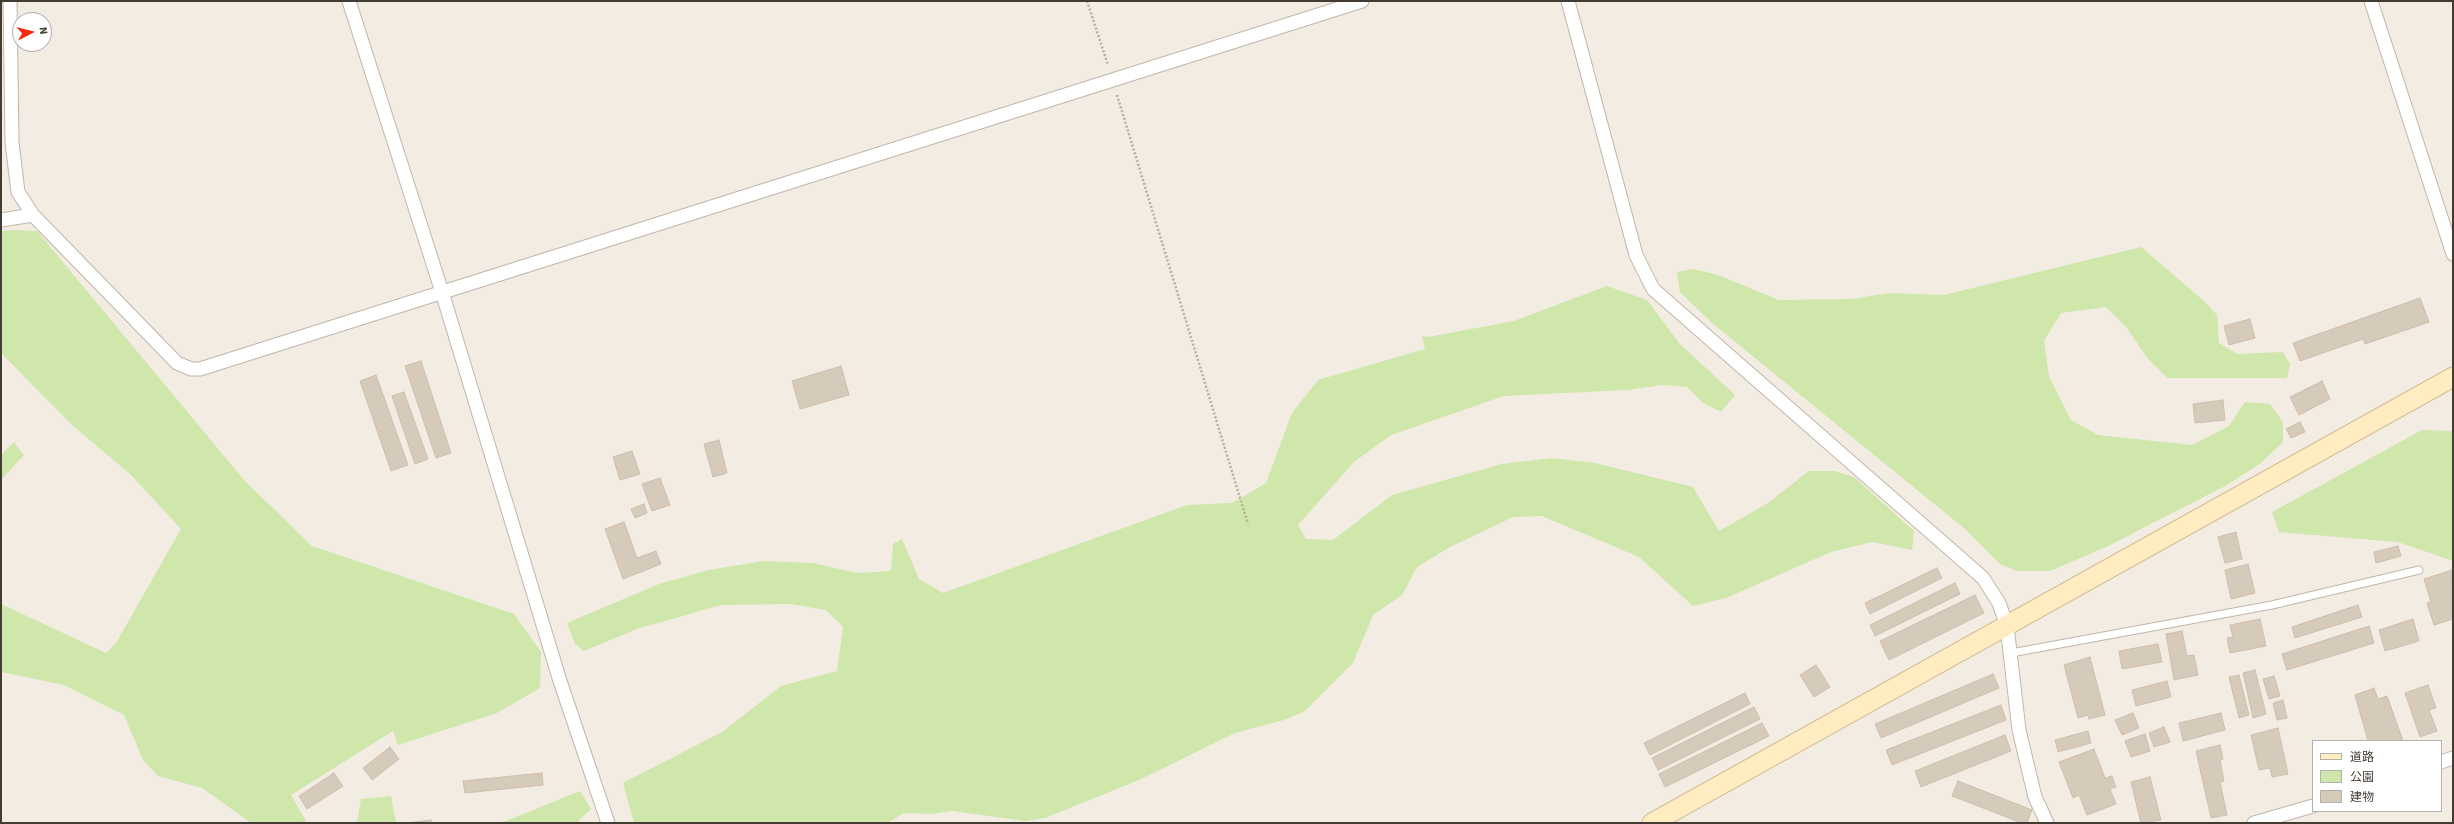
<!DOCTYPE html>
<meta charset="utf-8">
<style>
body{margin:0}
#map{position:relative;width:2454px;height:824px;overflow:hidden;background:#f2ece3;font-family:"Source Sans 3","Noto Sans JP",sans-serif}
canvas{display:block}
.frame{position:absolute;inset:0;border:2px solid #433c33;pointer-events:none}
.legend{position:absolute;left:2312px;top:740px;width:130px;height:72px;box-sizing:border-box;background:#fff;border:1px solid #b4b1ad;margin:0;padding:5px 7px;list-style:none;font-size:12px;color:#433c33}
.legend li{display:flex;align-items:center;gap:8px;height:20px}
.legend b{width:20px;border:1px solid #b4b1ad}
.north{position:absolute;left:12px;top:12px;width:40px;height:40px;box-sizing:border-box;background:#fff;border:1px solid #b4b1ad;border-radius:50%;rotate:83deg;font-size:11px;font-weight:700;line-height:16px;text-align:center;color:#433c33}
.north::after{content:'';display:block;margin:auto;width:14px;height:18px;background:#fa2611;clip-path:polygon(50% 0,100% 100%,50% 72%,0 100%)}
</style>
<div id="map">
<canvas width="2454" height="824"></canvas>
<div class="frame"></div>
<ul class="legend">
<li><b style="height:5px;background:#ffecc0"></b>道路</li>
<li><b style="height:11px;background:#cfe7ab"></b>公園</li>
<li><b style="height:11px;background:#d6cabb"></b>建物</li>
</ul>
<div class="north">N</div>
</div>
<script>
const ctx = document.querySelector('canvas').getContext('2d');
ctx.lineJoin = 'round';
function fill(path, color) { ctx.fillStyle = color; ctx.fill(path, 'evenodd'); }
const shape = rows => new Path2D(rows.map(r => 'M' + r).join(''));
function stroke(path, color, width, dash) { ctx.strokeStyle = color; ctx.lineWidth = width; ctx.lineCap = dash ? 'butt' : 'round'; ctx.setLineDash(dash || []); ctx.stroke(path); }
fill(shape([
 [14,230,37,231,244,480,312,546,514,614,541,652,540,688,497,713,398,745,393,731,291,795,307,823,251,823,202,788,158,776,143,760,124,715,64,685,1,672,1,604,106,653,116,643,181,529,130,474,72,425,1,353,1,231],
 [2141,247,2204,301,2217,315,2219,343,2237,354,2283,352,2290,364,2287,378,2167,378,2148,359,2126,327,2106,307,2061,313,2044,341,2049,376,2071,420,2098,435,2192,445,2229,426,2245,402,2270,404,2283,422,2283,442,2261,463,2227,485,2106,547,2050,571,2017,571,2000,564,1965,529,1712,323,1680,292,1677,272,1693,269,1718,275,1779,300,1852,299,1889,293,1944,295],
 [1607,286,1647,300,1679,343,1735,395,1721,412,1703,403,1687,387,1662,385,1627,390,1504,396,1391,435,1354,462,1298,525,1306,539,1333,540,1392,495,1502,464,1552,458,1595,463,1693,487,1719,531,1768,503,1809,471,1835,471,1854,477,1914,531,1912,550,1872,542,1831,552,1726,598,1693,606,1639,557,1542,516,1513,517,1450,547,1417,567,1402,595,1373,615,1353,663,1305,711,1284,720,1235,733,1139,780,1045,818,1025,821,953,811,931,814,904,813,887,823,634,823,623,783,722,732,781,686,837,671,843,627,826,610,790,604,721,605,637,629,584,651,575,644,567,623,659,584,709,570,764,561,813,563,857,573,891,571,893,544,902,539,919,579,943,593,1187,505,1232,503,1266,483,1292,413,1318,380,1425,349,1422,336,1428,337,1514,321],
 [2422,430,2453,431,2453,561,2398,542,2279,532,2272,512],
 [14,442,24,455,1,480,1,455],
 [580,791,591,809,576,823,501,823],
 [391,796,396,823,357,823,361,799]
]), '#cfe7ab');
const building = shape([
 [2420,298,2429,322,2365,344,2363,339,2300,361,2293,343,2420,298],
 [2250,319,2255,338,2229,345,2224,326,2250,319],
 [421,361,451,453,436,458,405,366,421,361],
 [841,366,849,395,800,409,792,381,841,366],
 [376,375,408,465,391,471,360,381,376,375],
 [2322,381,2330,399,2299,415,2290,397,2322,381],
 [404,392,428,459,415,464,392,396,404,392],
 [2223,400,2225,420,2195,423,2193,404,2223,400],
 [2300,422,2305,432,2291,438,2286,429,2300,422],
 [719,440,727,473,713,477,704,444,719,440],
 [632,451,640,474,620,480,613,457,632,451],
 [660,478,670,505,652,511,642,484,660,478],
 [644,504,647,513,635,518,631,509,644,504],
 [624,522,637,558,656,551,661,564,623,579,605,529,624,522],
 [2236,532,2242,559,2225,563,2218,537,2236,532],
 [2398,546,2401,556,2376,563,2374,552,2398,546],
 [2248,564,2255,593,2231,599,2225,570,2248,564],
 [1937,568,1942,578,1870,614,1865,603,1937,568],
 [2452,570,2453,619,2434,625,2427,603,2431,602,2424,579,2452,570],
 [1955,583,1960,594,1875,636,1870,625,1955,583],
 [1975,595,1984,613,1889,660,1880,641,1975,595],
 [2358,605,2362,617,2295,638,2292,627,2358,605],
 [2260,619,2266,646,2230,653,2227,638,2233,637,2230,625,2260,619],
 [2413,619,2419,641,2385,651,2379,630,2413,619],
 [2369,626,2374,643,2287,670,2282,654,2369,626],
 [2182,631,2187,656,2194,655,2198,675,2174,680,2166,634,2182,631],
 [2158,644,2162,662,2122,669,2119,651,2158,644],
 [2090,657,2105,715,2089,719,2088,715,2078,718,2064,665,2090,657],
 [1816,665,1830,687,1814,697,1800,675,1816,665],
 [2255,670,2266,714,2253,718,2243,673,2255,670],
 [1993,674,1999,688,1881,738,1875,724,1993,674],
 [2239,675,2249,715,2239,718,2229,677,2239,675],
 [2274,676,2280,696,2269,699,2263,679,2274,676],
 [2167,681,2171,697,2136,706,2132,690,2167,681],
 [2428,685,2436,708,2429,710,2437,731,2420,737,2405,693,2428,685],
 [2374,688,2378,699,2387,696,2403,741,2368,741,2355,695,2374,688],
 [1745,693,1750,704,1650,755,1644,743,1745,693],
 [2283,700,2287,718,2277,720,2273,703,2283,700],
 [2001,705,2006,720,1892,765,1886,750,2001,705],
 [1754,707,1760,719,1658,770,1652,758,1754,707],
 [2133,713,2139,728,2122,735,2115,720,2133,713],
 [2221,713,2225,730,2183,741,2179,723,2221,713],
 [1762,723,1769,736,1665,787,1659,774,1762,723],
 [2164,727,2170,742,2154,747,2149,733,2164,727],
 [2278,728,2288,774,2272,777,2270,768,2259,770,2251,735,2278,728],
 [2088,731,2091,743,2058,752,2055,740,2088,731],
 [2145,734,2150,751,2131,757,2125,741,2145,734],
 [2005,735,2011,751,1921,787,1915,771,2005,735],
 [2220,745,2223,759,2220,760,2224,781,2220,782,2227,815,2211,818,2196,751,2220,745],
 [390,747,399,759,372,780,363,768,390,747],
 [2094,749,2105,778,2112,776,2116,787,2110,789,2116,804,2087,815,2079,795,2073,798,2059,762,2094,749],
 [334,773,343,786,307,809,299,796,334,773],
 [542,773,543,785,465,793,463,781,542,773],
 [2150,777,2161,820,2141,823,2131,782,2150,777],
 [1958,781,2032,810,2027,823,2022,823,1952,796,1958,781],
 [431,820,431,823,407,823,431,820]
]);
fill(building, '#d6cabb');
stroke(building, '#cebeac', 1);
const lane = shape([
 [2011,653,2272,605,2419,570]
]);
const street = shape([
 [10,1,12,142,18,192,33,215,177,363,191,369,200,369,1362,1],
 [349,1,442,292,560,681,608,823],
 [1568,1,1636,255,1653,289,1983,578,1999,603,2007,626,2019,730,2035,797,2047,823],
 [2371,1,2453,254],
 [1,220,33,215],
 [2441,762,2453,758],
 [2254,823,2313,806]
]);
const secondary = shape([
 [1652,823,2453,377]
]);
stroke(lane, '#c0b6a9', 9);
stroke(street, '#c0b6a9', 15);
stroke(secondary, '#d2bd92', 21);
stroke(shape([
 [1087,1,1108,65],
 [1117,95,1248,524]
]), '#bfae97', 2.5, [2, 2]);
stroke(lane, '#fff', 7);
stroke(street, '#fff', 13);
stroke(secondary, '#ffecc0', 19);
</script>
